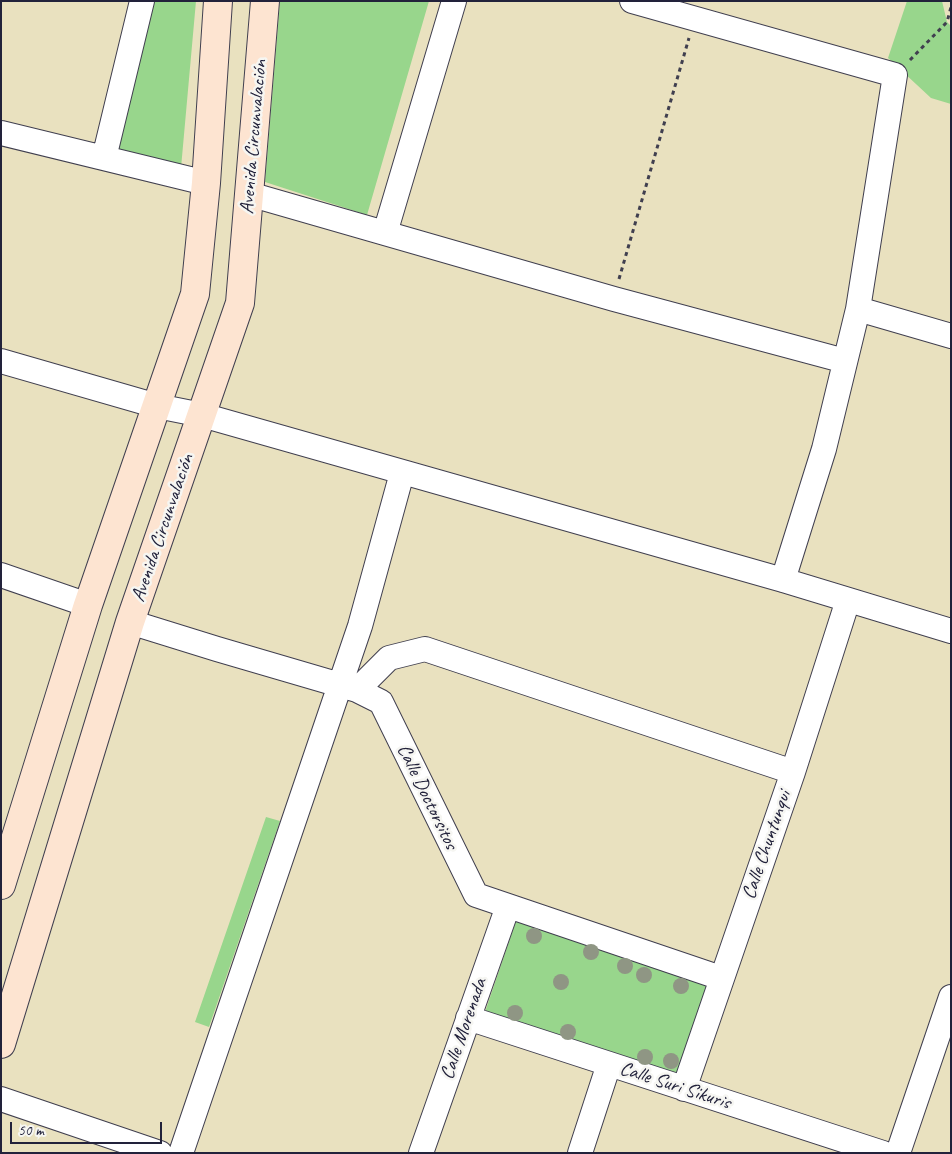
<!DOCTYPE html>
<meta charset="utf-8">
<style>
body{margin:0}
#map{position:relative;width:952px;height:1154px;overflow:hidden;background:#e9e1bf;font-family:Caveat,sans-serif}
canvas{display:block}
.frame{position:absolute;inset:0;border:2px solid #22223b;pointer-events:none}
.scale{position:absolute;left:10px;top:1122px;width:152px;height:22px;box-sizing:border-box;border:2px solid #22223b;border-top:0;padding-left:6px;font-size:15px;line-height:18px;white-space:nowrap;color:#22223b;-webkit-text-stroke:4px #f6f6f2;paint-order:stroke}
</style>
<div id="map">
<canvas width="952" height="1154"></canvas>
<div class="frame"></div>
<div class="scale">50 m</div>
</div>
<script>
const ctx = document.querySelector('canvas').getContext('2d');
ctx.lineJoin = 'round';
function fill(path, color) { ctx.fillStyle = color; ctx.fill(path, 'evenodd'); }
const shape = rows => new Path2D(rows.map(r => 'M' + r).join(''));
function stroke(path, color, width, dash) { ctx.strokeStyle = color; ctx.lineWidth = width; ctx.lineCap = dash ? 'butt' : 'round'; ctx.setLineDash(dash || []); ctx.stroke(path); }
function write(font, color, halo, rows, align = 'center') {
  ctx.font = font + ' Caveat,sans-serif'; ctx.lineWidth = 5; ctx.setLineDash([]); ctx.textBaseline = 'middle'; ctx.strokeStyle = halo; ctx.fillStyle = color; for (const [text, x, y, turn = 0] of rows) {
    ctx.save(); ctx.translate(x, y); ctx.rotate((+turn || 0) * Math.PI / 180); ctx.textAlign = isNaN(turn) ? turn : align; if (halo) ctx.strokeText(text, 0, 0); ctx.fillText(text, 0, 0); ctx.restore();
  }
}
fill(shape([
 [148,1,196,1,181,168,115,150],
 [280,1,429,1,367,215,265,182],
 [907,1,942,1,947,22,951,26,951,104,931,98,888,58],
 [266,817,280,821,209,1027,195,1022],
 [517,918,713,985,680,1079,485,1012]
]), '#98d68c');
const street = shape([
 [632,1,895,75,858,309,824,449,783,580],
 [1,133,206,183],
 [104,158,142,1],
 [249,194,614,299,845,361],
 [385,233,454,1],
 [858,309,951,336],
 [1,361,157,406,202,415,783,580,951,631],
 [1,575,88,605],
 [130,622,217,649,357,690,381,702,476,895,721,978],
 [357,690,389,658,425,649,793,772],
 [468,1018,883,1153],
 [684,1089,793,772,848,600],
 [1,1099,160,1153],
 [181,1153,360,626,402,473],
 [421,1153,508,906],
 [580,1153,609,1064],
 [898,1153,951,997]
]);
const secondary = shape([
 [1,885,88,605,195,294,206,183,218,1],
 [1,1044,130,622,240,303,265,1]
]);
stroke(street, '#403f4f', 26);
stroke(secondary, '#403f4f', 30);
stroke(shape([
 [910,60,947,22,951,7],
 [619,279,689,38]
]), '#403f4f', 3, [4, 4]);
stroke(street, '#fff', 24);
stroke(secondary, '#fde4d1', 28);
ctx.fillStyle = '#8f9684';
for (const [x, y] of [
 [534,936],
 [591,952],
 [625,966],
 [644,975],
 [561,982],
 [681,986],
 [515,1013],
 [568,1032],
 [645,1057],
 [671,1061]
]) { ctx.beginPath(); ctx.arc(x, y, 8, 0, 2 * Math.PI); ctx.fill(); }
write('20px', '#22223b', '#f6f6f2', [
 ["Avenida Circunvalación",254,137,-85],
 ["Avenida Circunvalación",163,528,-71],
 ["Calle Doctorsitos",427,797,64],
 ["Calle Chuntunqui",767,845,-71],
 ["Calle Morenada",464,1029,-71],
 ["Calle Suri Sikuris",675,1086,18]
]);
</script>
